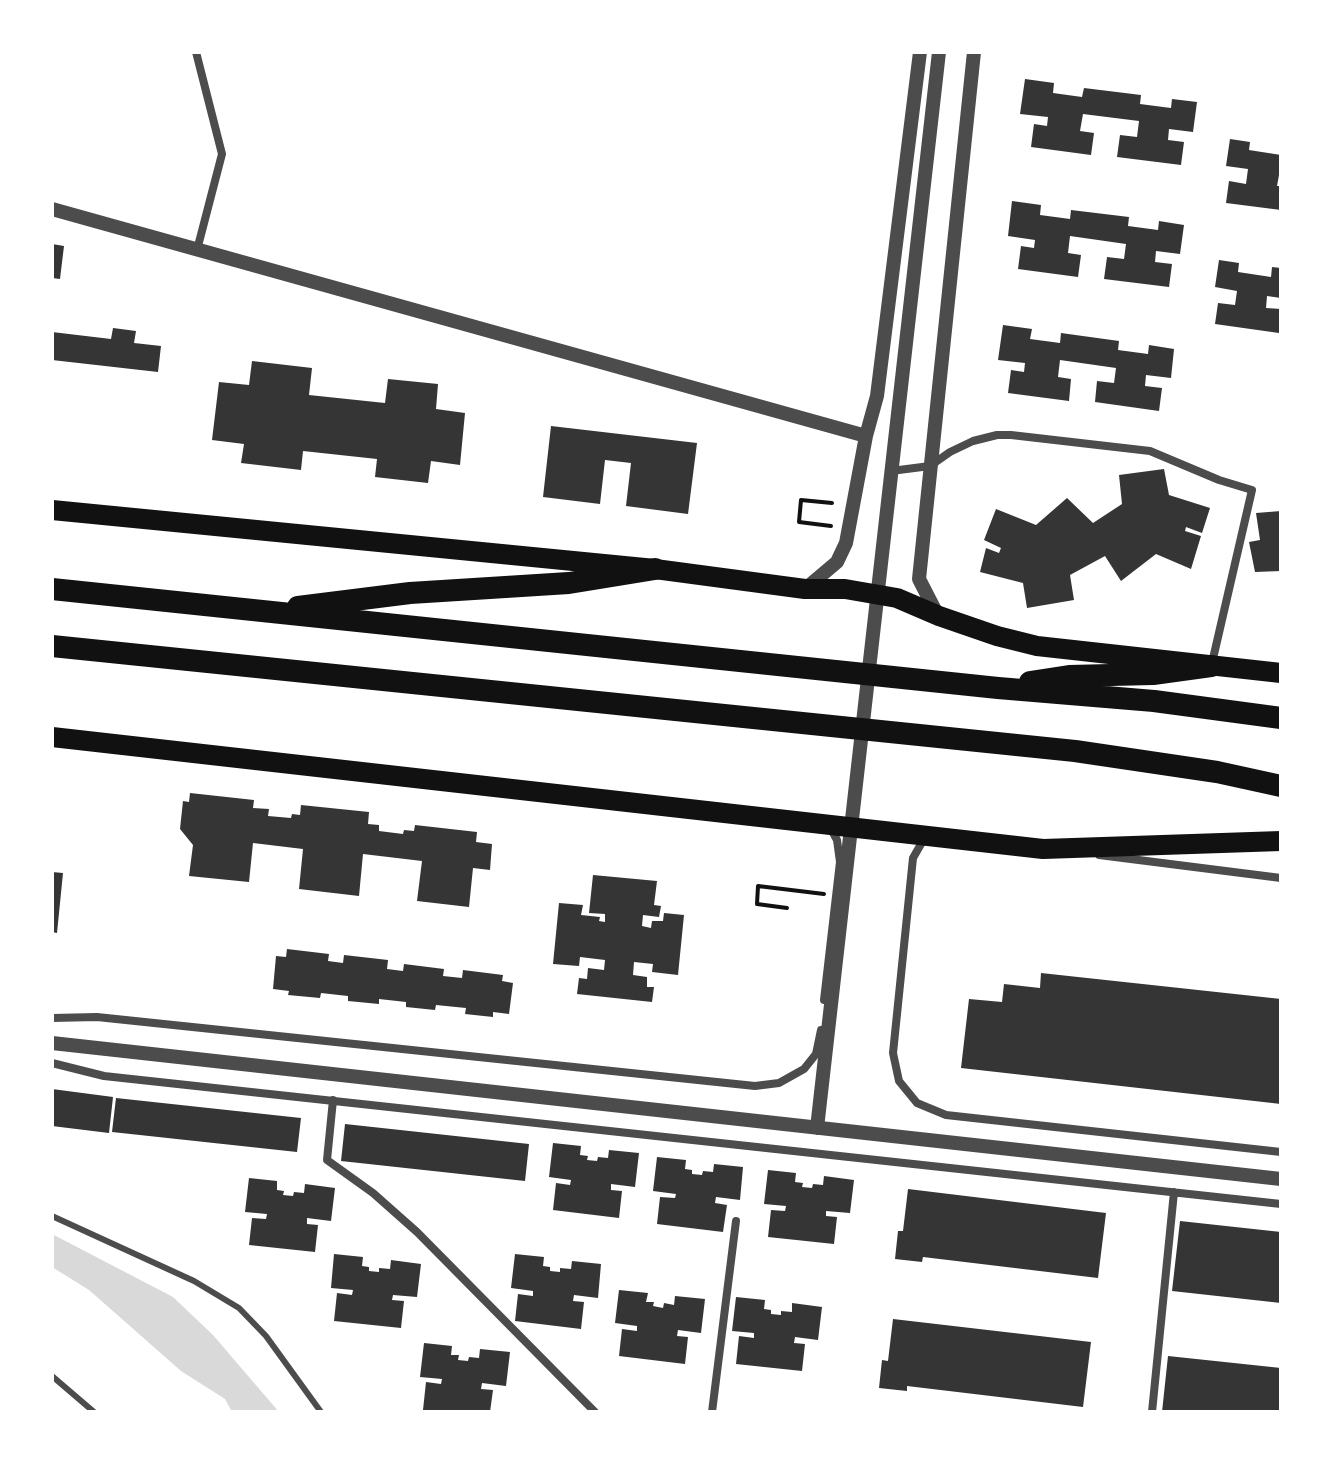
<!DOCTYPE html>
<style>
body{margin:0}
#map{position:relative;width:1333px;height:1464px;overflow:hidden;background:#fff;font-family:Karla,sans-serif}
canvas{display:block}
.frame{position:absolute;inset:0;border:54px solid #fff;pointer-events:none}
</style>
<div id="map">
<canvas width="1333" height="1464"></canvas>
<div class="frame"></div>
</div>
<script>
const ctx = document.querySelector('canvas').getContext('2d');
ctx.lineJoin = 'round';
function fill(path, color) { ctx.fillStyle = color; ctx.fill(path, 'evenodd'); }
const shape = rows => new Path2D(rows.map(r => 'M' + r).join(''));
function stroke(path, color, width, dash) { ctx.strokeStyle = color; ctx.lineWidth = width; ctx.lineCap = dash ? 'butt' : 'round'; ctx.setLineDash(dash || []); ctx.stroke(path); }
fill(shape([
 [52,1234,173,1297,213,1335,279,1412,232,1412,225,1399,181,1371,89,1290,52,1267]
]), '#d9d9d9');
fill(shape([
 [1025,79,1054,83,1053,93,1082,97,1084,88,1141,95,1140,104,1171,108,1172,99,1197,102,1193,132,1169,129,1168,140,1184,142,1181,165,1117,157,1120,135,1137,137,1139,121,1083,114,1080,131,1094,133,1091,155,1031,147,1034,124,1047,126,1048,117,1020,114],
 [1230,139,1250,142,1249,150,1281,155,1281,175,1279,175,1277,186,1281,186,1281,210,1226,203,1229,181,1246,184,1248,169,1226,166],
 [1012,201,1041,205,1040,215,1070,219,1071,210,1129,217,1128,226,1158,230,1159,221,1184,225,1180,254,1156,251,1155,262,1172,264,1169,287,1104,279,1107,257,1124,259,1126,244,1070,236,1068,253,1081,255,1078,277,1018,269,1021,246,1034,248,1035,240,1008,236],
 [52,244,64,246,60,279,52,278],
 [1219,260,1239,263,1238,272,1271,277,1272,267,1281,268,1281,298,1267,296,1266,308,1281,309,1279,333,1215,324,1218,303,1235,305,1237,291,1215,287],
 [1003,325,1032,329,1030,339,1060,343,1061,333,1119,341,1118,350,1148,354,1149,345,1174,349,1171,378,1146,375,1145,386,1162,388,1159,411,1095,402,1097,381,1114,383,1116,368,1060,360,1058,377,1071,379,1069,401,1008,393,1011,370,1024,372,1025,363,998,360],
 [113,328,136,331,134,343,161,346,158,372,52,360,52,332,111,339],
 [252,361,312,368,309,395,385,403,388,379,438,384,436,409,465,413,460,465,431,461,428,483,375,477,377,459,303,451,301,470,241,463,244,444,212,440,219,382,249,385],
 [551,426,697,443,688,514,626,506,631,463,605,460,600,504,543,497],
 [1164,469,1169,495,1210,508,1202,533,1186,527,1185,531,1201,536,1191,569,1156,554,1121,581,1105,556,1070,575,1074,600,1027,608,1023,583,980,572,986,548,999,553,1001,548,984,540,996,509,1036,525,1067,498,1093,523,1122,504,1119,475],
 [1281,511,1281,571,1255,572,1249,542,1260,540,1256,513],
 [190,793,254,800,253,808,269,809,268,816,291,818,292,814,300,815,301,805,369,812,368,824,379,825,379,831,403,834,404,830,414,831,415,825,477,832,476,842,492,844,490,870,473,868,469,907,417,901,422,861,363,854,359,896,299,889,303,849,253,843,249,882,189,876,193,845,180,829,183,801,189,802],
 [52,872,63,873,57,933,52,932],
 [593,875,657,881,654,905,661,906,659,917,643,915,642,926,651,928,652,921,663,921,664,913,684,915,678,975,652,972,653,964,634,962,633,975,647,977,647,987,654,987,652,1002,577,994,579,978,587,979,588,968,604,970,605,960,580,957,579,966,553,964,559,903,583,905,581,915,600,917,599,921,605,922,605,914,589,913],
 [287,949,329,954,328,961,343,963,344,955,388,960,387,969,403,971,404,964,444,969,443,976,462,978,463,970,503,975,502,981,513,983,509,1014,493,1012,493,1017,465,1014,466,1008,436,1005,435,1010,406,1007,406,1002,379,999,379,1004,348,1001,348,996,321,993,320,998,288,995,289,991,273,989,276,956,286,957],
 [1041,973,1281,999,1281,1104,961,1068,969,999,1002,1002,1004,984,1040,988],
 [52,1089,113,1097,109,1133,52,1126],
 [116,1098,301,1118,297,1152,112,1132],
 [345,1124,529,1144,525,1181,341,1161],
 [553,1143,581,1146,580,1155,588,1156,587,1160,597,1161,598,1157,608,1158,609,1150,639,1153,635,1187,611,1184,611,1190,622,1191,619,1218,553,1210,556,1183,570,1185,571,1180,549,1177],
 [657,1157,686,1160,685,1169,692,1170,692,1174,702,1175,703,1171,713,1172,714,1164,743,1167,740,1200,716,1197,715,1203,727,1205,723,1232,657,1224,660,1197,675,1198,676,1194,653,1191],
 [768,1170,796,1173,795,1182,803,1183,802,1187,812,1188,813,1184,823,1185,824,1176,854,1180,850,1213,826,1211,826,1216,837,1217,834,1244,768,1237,771,1210,785,1211,786,1206,764,1204],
 [249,1178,277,1181,277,1190,284,1191,283,1195,293,1196,294,1192,304,1193,305,1184,335,1188,331,1221,307,1218,307,1224,318,1225,315,1252,249,1245,252,1218,266,1219,267,1214,245,1212],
 [908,1189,1106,1213,1098,1278,923,1257,922,1262,895,1259,898,1231,903,1231],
 [1180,1221,1281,1232,1281,1303,1172,1291],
 [334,1254,363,1257,362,1266,369,1267,369,1271,379,1272,379,1268,390,1269,391,1260,421,1264,417,1297,393,1295,392,1300,404,1301,401,1328,334,1321,337,1293,352,1295,353,1290,331,1288],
 [515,1254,544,1257,543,1266,550,1267,550,1271,560,1272,560,1268,571,1269,572,1261,601,1264,598,1298,574,1295,573,1301,584,1302,581,1329,515,1321,518,1294,533,1296,533,1291,511,1288],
 [619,1290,648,1293,646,1302,654,1302,653,1306,663,1308,664,1303,674,1305,675,1296,705,1299,701,1333,678,1330,677,1336,688,1337,685,1364,619,1356,622,1329,637,1331,637,1326,615,1323],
 [736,1297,765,1300,764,1309,771,1310,771,1314,781,1315,781,1311,792,1312,792,1303,822,1307,818,1340,795,1337,794,1343,805,1344,802,1371,736,1364,739,1336,754,1338,754,1333,732,1331],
 [893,1319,1091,1342,1083,1407,907,1386,907,1391,879,1388,882,1360,888,1361],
 [424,1343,452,1346,451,1355,459,1355,458,1360,468,1361,469,1357,479,1358,480,1349,510,1352,506,1386,482,1383,481,1389,493,1390,490,1412,423,1410,426,1382,441,1384,442,1379,420,1377],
 [1168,1356,1281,1368,1281,1412,1162,1412]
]), '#353535');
stroke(shape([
 [831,526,799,522,801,500,832,503],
 [787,908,757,904,758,886,824,894]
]), '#111', 4);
stroke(shape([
 [52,1216,194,1281,239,1308,266,1336,321,1412],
 [52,1376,94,1412]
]), '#4c4c4c', 6);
stroke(shape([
 [196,52,222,154,197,250],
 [891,471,930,466,950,452,973,441,997,435,1011,435,1150,451,1219,480,1252,490,1212,663],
 [925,837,913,858,893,1053,899,1081,917,1103,946,1115,1281,1152],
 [1099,855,1281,878],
 [824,1000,840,862,837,840,831,829],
 [52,1018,97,1017,755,1086,779,1083,804,1069,816,1054,821,1030],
 [52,1063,104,1076,1281,1204],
 [333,1100,327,1160,373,1193,417,1232,595,1412],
 [712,1412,736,1221],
 [1152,1412,1174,1192]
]), '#4c4c4c', 8);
stroke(shape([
 [52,209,866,436],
 [805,589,837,562,846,543,866,436,877,396,920,52],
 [938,616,919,579,974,52],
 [52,1043,1281,1179],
 [817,1128,939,52]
]), '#4c4c4c', 14);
stroke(shape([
 [52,510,655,569,805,589,845,589,897,598,939,616,997,636,1037,646,1281,673],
 [52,737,1043,849,1281,841]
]), '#111', 20);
stroke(shape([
 [52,589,998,688,1154,701,1281,718],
 [298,607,410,593,569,583,655,569],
 [52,646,1075,751,1217,772,1281,786],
 [1030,682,1069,676,1153,674,1211,666]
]), '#111', 22);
</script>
